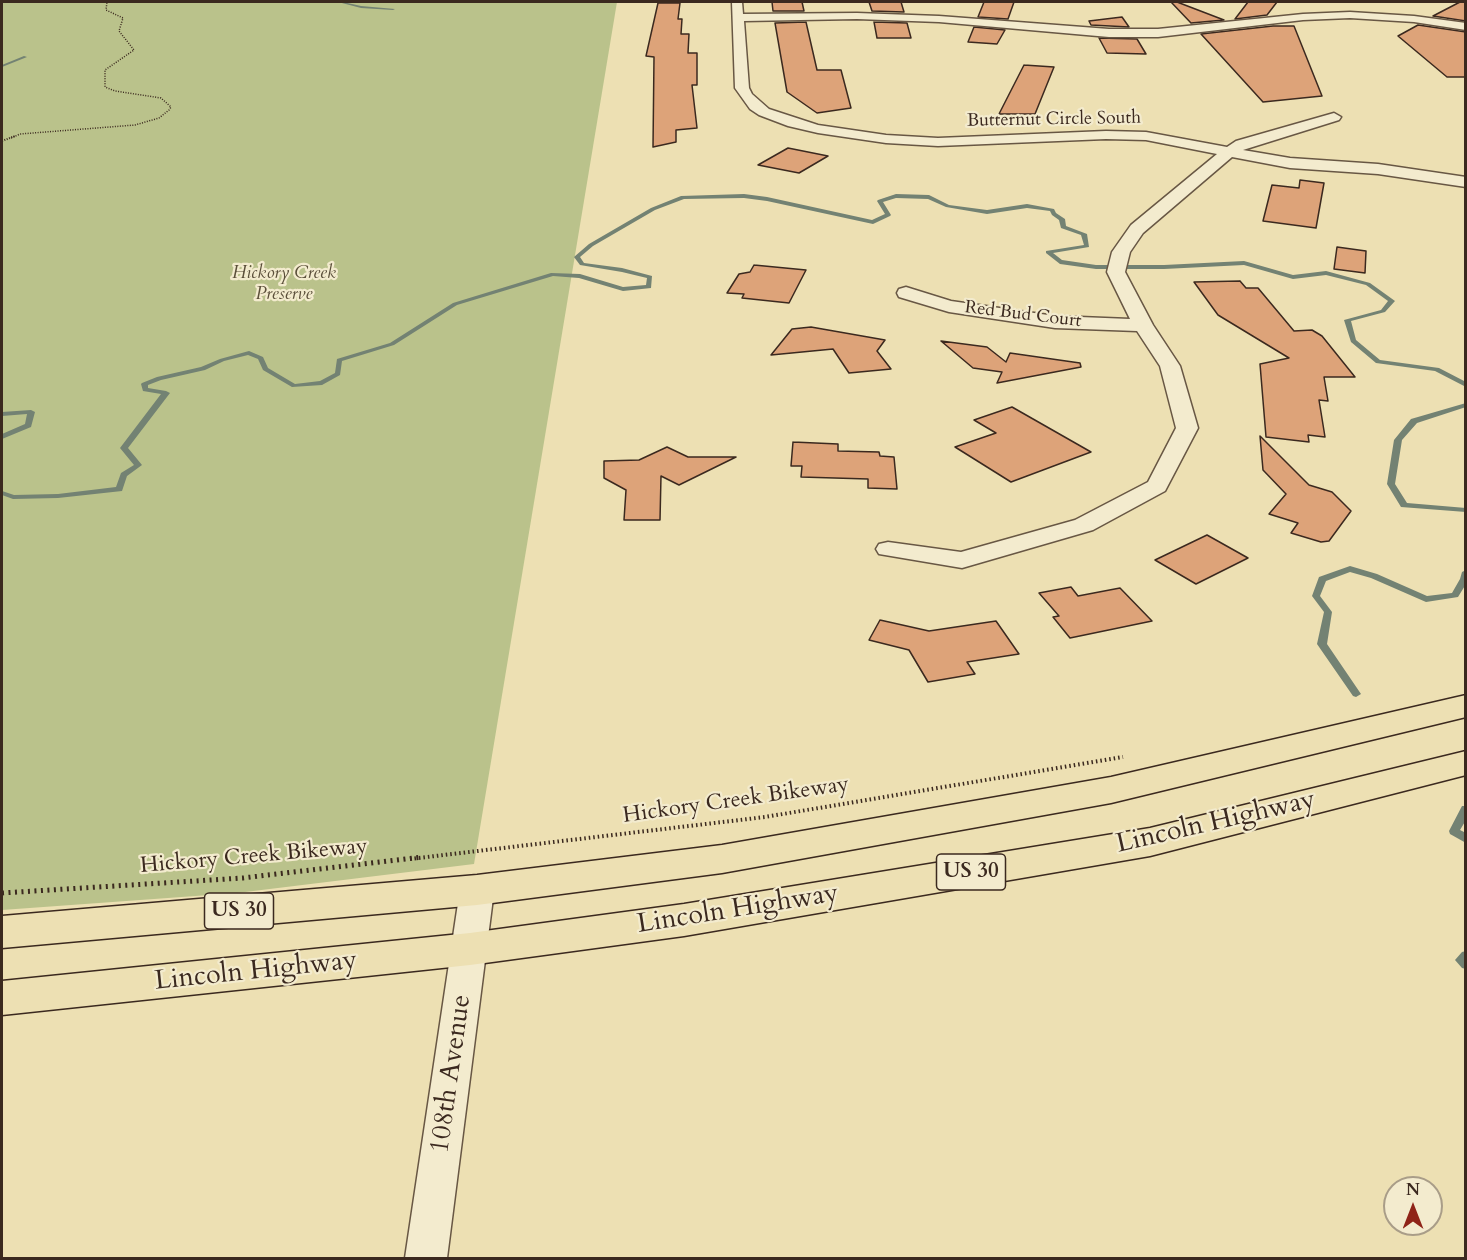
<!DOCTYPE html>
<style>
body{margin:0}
#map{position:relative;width:1467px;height:1260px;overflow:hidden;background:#ede0b3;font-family:Cardo,serif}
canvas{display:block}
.frame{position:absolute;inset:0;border:3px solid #3b291f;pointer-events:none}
.north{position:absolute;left:1383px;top:1176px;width:60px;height:60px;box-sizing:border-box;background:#f3ebce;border:2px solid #a99d88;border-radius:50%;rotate:0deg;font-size:16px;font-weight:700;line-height:24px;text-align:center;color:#3b291f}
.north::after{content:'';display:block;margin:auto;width:21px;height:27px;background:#8f2418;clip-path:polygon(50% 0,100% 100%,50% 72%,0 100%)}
</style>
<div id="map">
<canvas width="1467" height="1260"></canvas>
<div class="frame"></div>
<div class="north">N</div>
</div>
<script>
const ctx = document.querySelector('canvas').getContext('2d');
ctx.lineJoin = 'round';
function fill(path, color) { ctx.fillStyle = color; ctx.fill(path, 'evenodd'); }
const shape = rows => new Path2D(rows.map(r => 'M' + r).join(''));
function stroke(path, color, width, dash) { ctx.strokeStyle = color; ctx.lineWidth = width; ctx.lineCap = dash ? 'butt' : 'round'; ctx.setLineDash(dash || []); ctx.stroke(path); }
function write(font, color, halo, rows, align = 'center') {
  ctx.font = font + ' Cardo,serif'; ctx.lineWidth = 4.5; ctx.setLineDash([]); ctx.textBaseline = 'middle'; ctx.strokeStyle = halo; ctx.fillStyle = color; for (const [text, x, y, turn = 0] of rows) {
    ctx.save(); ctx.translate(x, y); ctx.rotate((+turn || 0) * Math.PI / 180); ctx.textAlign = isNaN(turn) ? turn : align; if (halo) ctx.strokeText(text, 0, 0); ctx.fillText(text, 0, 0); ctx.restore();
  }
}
fill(shape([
 [2,2,617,2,474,864,237,893,2,910]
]), '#bac28b');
fill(shape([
 [338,2,343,2,361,6,395,9,393,10,361,8,338,2],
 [24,56,27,57,2,67,2,65,24,56],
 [744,194,767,197,872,220,885,214,877,201,878,200,896,194,929,195,949,205,987,210,1027,204,1054,209,1056,213,1065,219,1066,226,1087,234,1089,247,1053,253,1062,260,1096,265,1164,265,1244,261,1293,275,1326,271,1370,283,1395,301,1385,312,1351,321,1356,340,1380,360,1439,368,1466,382,1466,387,1435,371,1376,363,1351,342,1344,320,1381,310,1388,301,1366,285,1326,275,1293,279,1244,265,1164,269,1096,269,1060,264,1046,253,1046,251,1084,245,1081,235,1061,228,1059,220,1052,215,1050,211,1027,208,987,214,946,207,928,199,896,198,883,202,891,215,890,216,873,224,767,201,744,198,684,199,655,210,593,246,580,257,584,263,622,268,652,276,651,288,623,291,579,278,553,276,457,305,394,345,342,361,340,375,322,385,292,387,263,370,258,359,248,355,224,361,205,370,161,380,148,385,148,388,166,391,170,393,128,448,142,465,127,476,122,491,58,498,13,499,2,495,2,491,14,495,58,494,116,487,121,473,134,465,120,448,161,394,143,391,141,384,142,383,157,377,201,367,220,359,249,351,263,357,268,368,295,384,320,381,335,373,337,359,390,343,453,303,551,273,580,274,623,287,646,285,647,278,622,272,580,265,574,257,589,244,651,208,681,196,744,194],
 [1466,403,1466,407,1417,423,1402,440,1395,484,1407,503,1466,508,1466,512,1401,507,1387,484,1394,440,1411,419,1466,403],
 [31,410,35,412,31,427,2,439,2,434,25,424,27,414,2,416,2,412,31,410],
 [1350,566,1377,574,1427,596,1452,593,1460,579,1462,572,1466,570,1466,584,1458,597,1426,602,1371,578,1350,572,1326,581,1320,596,1332,612,1327,644,1361,694,1356,697,1353,696,1317,644,1324,612,1312,596,1319,577,1350,566],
 [1462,806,1466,806,1466,820,1460,830,1466,833,1466,843,1450,834,1449,831,1462,806],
 [1466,951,1466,969,1462,968,1455,960,1462,952,1466,951]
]), '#738273');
const building = shape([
 [772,2,802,2,804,11,773,11,772,2],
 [869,2,901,2,904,12,872,11,869,2],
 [984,2,1014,2,1008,19,978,17,984,2],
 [1171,2,1177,2,1224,20,1191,23,1171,2],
 [1248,2,1277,2,1267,15,1235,19,1248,2],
 [1460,2,1466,2,1466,21,1433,16,1460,2],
 [658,3,680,3,678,19,682,19,681,34,689,34,688,53,697,53,697,85,692,85,697,128,676,130,676,142,653,147,654,57,646,56,658,3],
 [1122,17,1129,27,1091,25,1089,21,1122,17],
 [806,22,817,70,841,70,851,108,817,113,787,92,775,23,806,22],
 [874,22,907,23,911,38,877,38,874,22],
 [1418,25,1466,32,1466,77,1447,77,1398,36,1418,25],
 [1273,26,1294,26,1322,96,1263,102,1201,34,1273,26],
 [974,27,1005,30,997,44,968,42,974,27],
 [1099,38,1137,39,1146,54,1107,53,1099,38],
 [1024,65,1054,67,1035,114,999,114,1024,65],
 [788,148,828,156,799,173,758,165,788,148],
 [1300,180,1324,183,1316,228,1263,221,1272,185,1299,188,1300,180],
 [1337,247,1366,251,1365,273,1334,269,1337,247],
 [754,265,806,270,789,303,742,298,744,294,727,293,739,274,750,272,754,265],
 [1240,281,1246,288,1258,288,1294,331,1312,330,1322,336,1355,377,1324,377,1328,401,1319,400,1325,437,1308,435,1309,442,1266,437,1260,364,1289,358,1218,315,1194,282,1240,281],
 [811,327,885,340,877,351,891,369,849,373,833,349,771,355,792,329,811,327],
 [941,341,987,347,1006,362,1010,353,1080,363,1081,367,997,383,1002,372,973,368,941,341],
 [1012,407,1091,452,1011,482,955,447,996,433,974,420,1012,407],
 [1260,436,1309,485,1332,492,1351,511,1329,541,1321,542,1291,533,1298,523,1269,514,1286,494,1263,470,1260,436],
 [793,442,838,444,838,451,879,452,880,456,894,457,897,489,868,488,868,479,801,477,802,466,791,466,793,442],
 [667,447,688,457,736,457,679,485,661,476,660,520,624,520,626,490,604,478,604,461,639,460,667,447],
 [1207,535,1248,558,1196,584,1155,560,1207,535],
 [1071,587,1078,596,1120,588,1152,621,1070,638,1053,617,1059,616,1039,593,1071,587],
 [880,620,929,631,996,621,1019,654,967,662,975,674,928,682,909,650,869,640,880,620]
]);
fill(building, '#dda379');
stroke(building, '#3b291f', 1.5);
const street = shape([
 [732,2,742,2,743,14,857,13,939,16,1109,29,1158,29,1303,14,1350,12,1414,16,1466,23,1466,30,1414,22,1350,18,1303,20,1158,37,1109,37,939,22,857,19,744,21,749,88,752,94,769,109,818,125,886,135,938,138,1106,131,1146,132,1227,147,1236,141,1334,113,1341,117,1339,120,1243,150,1290,158,1378,164,1466,177,1466,187,1378,174,1290,168,1232,157,1143,233,1130,252,1125,272,1153,325,1180,366,1198,428,1165,491,1093,530,962,568,879,554,876,549,879,544,888,542,961,552,1075,520,1148,482,1176,428,1160,366,1137,331,1055,328,949,312,899,297,897,293,899,289,906,287,951,301,1055,316,1130,319,1107,272,1112,252,1131,225,1217,154,1146,140,1106,139,938,146,886,143,818,133,788,126,759,115,750,109,735,88,732,2],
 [477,878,489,881,494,890,447,1258,405,1258,460,890,465,881,477,878]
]);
const primary = shape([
 [1466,695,1466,717,1111,803,722,873,477,905,2,948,2,916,477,875,722,845,1111,777,1466,695],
 [1466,751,1466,775,1150,856,684,936,470,965,2,1015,2,981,470,933,684,904,1150,828,1466,751]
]);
stroke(street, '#685744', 3);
stroke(primary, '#3b291f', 3);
stroke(shape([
 [11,138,20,134,135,125,159,118,169,110,171,107,161,98,115,91,105,87,105,70,134,50,119,31,123,18,106,10,107,2]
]), '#3b291f', 1.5, [1, 1.5]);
stroke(shape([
 [2,141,15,136]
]), '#3b291f', 2, [1, 1.5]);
stroke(shape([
 [410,859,765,817,1123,757]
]), '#3b291f', 4, [1.5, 3]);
stroke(shape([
 [2,893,243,878,422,857]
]), '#3b291f', 5, [2, 4.5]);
fill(street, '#f3ebce');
fill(primary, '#ede0b3');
write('18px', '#3b291f', '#f3ebce', [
 ["Butternut Circle South",1054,120,-1],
 ["Red Bud Court",1023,315,7]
]);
write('italic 18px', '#5b4f3a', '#f3ebce', [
 ["Hickory Creek",284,274],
 ["Preserve",284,295]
]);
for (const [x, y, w] of [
 [971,872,69],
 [239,911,69]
]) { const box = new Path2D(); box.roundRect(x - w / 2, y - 18, w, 36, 4.5); ctx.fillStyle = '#f3ebce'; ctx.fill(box); stroke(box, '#3b291f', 1.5); }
write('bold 21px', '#3b291f', null, [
 ["US 30",971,872],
 ["US 30",239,911]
]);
write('22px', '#3b291f', '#f3ebce', [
 ["Hickory Creek Bikeway",736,801,-8],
 ["Hickory Creek Bikeway",254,857,-5]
]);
write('27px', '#3b291f', '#f3ebce', [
 ["Lincoln Highway",1216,823,-13],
 ["Lincoln Highway",738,910,-9],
 ["Lincoln Highway",256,972,-6],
 ["108th Avenue",452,1074,-82]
]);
</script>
